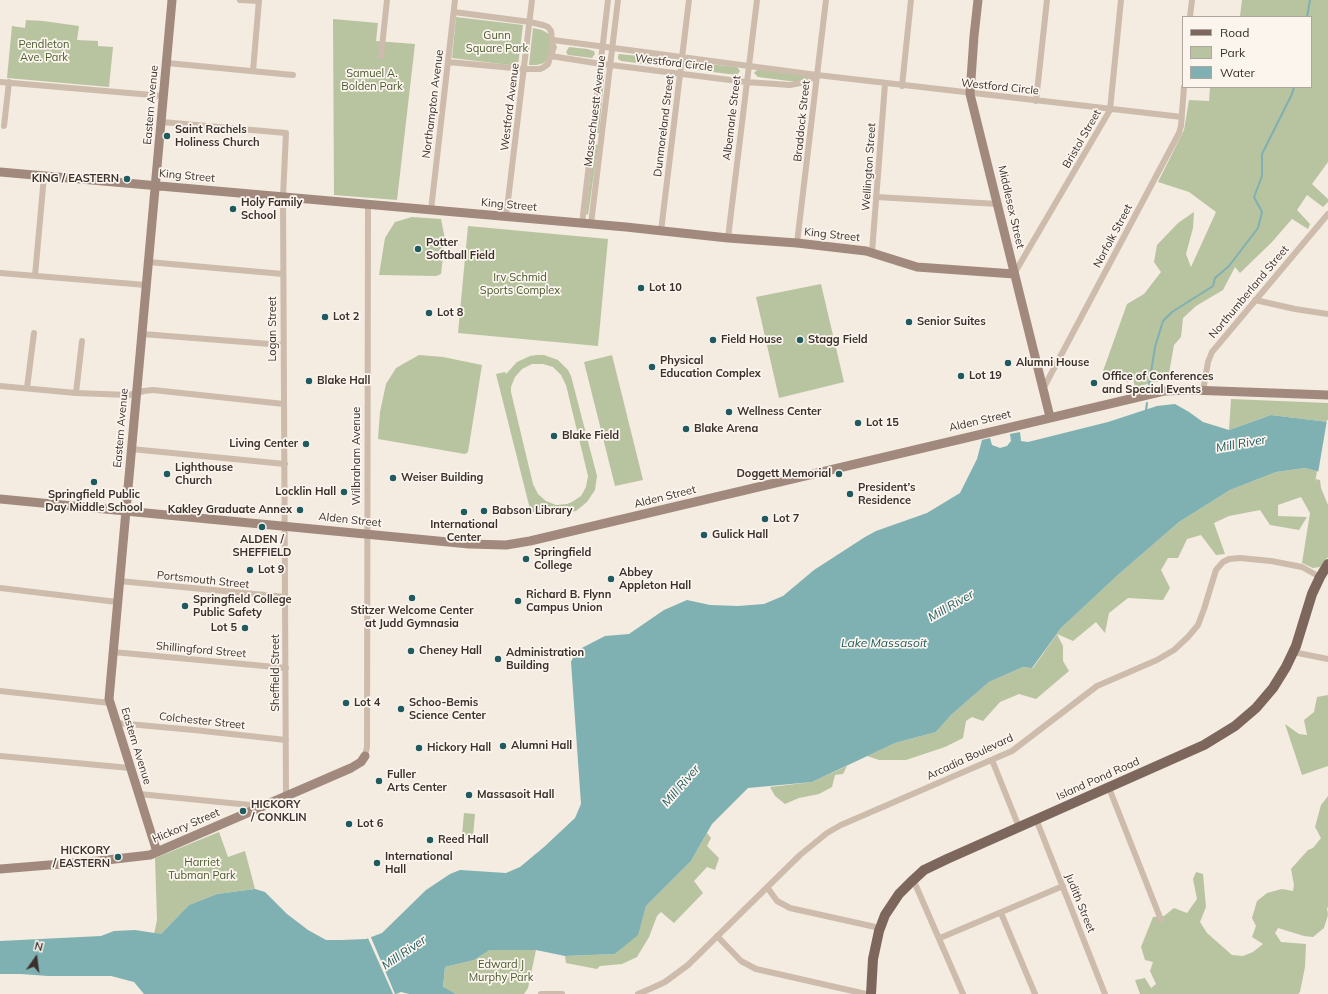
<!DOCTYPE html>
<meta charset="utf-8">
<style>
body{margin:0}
#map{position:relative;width:1328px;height:994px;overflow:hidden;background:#f4ebe1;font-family:Mulish,sans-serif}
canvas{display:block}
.legend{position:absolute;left:1182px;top:16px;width:130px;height:72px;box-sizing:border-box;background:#fbf5ee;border:1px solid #aea6a0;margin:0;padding:5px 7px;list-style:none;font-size:12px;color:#3b302b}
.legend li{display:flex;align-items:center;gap:8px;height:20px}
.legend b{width:20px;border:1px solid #aea6a0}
.north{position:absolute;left:16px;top:938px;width:40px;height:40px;-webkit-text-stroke:3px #fbf5ee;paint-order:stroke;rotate:14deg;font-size:11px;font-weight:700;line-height:16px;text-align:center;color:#3b302b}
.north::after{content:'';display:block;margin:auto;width:14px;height:18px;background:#3b302b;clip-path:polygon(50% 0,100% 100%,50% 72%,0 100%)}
</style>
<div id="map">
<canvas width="1328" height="994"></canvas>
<ul class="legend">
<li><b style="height:5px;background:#7d675c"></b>Road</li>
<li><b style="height:11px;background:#b8c4a0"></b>Park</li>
<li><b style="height:11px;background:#7fb0b2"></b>Water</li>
</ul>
<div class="north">N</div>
</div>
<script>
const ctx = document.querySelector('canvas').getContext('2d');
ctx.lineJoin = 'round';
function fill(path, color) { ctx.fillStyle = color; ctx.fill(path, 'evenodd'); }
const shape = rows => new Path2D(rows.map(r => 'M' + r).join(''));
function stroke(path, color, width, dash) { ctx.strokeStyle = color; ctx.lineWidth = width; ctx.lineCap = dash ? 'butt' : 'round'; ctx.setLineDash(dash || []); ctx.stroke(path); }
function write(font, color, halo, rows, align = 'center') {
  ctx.font = font + ' Mulish,sans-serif'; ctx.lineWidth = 3.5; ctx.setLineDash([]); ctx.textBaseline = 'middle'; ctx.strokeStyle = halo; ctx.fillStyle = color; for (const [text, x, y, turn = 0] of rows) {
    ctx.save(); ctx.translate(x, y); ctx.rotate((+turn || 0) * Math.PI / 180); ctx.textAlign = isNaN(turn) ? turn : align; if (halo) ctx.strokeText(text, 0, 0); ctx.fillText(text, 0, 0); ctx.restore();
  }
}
fill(shape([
 [1242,0,1328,0,1328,162,1312,184,1328,199,1328,202,1323,207,1307,195,1297,210,1310,224,1308,229,1292,219,1272,242,1240,273,1235,267,1223,290,1196,306,1183,318,1181,337,1174,345,1168,379,1135,387,1132,374,1128,382,1103,371,1127,304,1144,294,1161,272,1154,262,1157,245,1178,223,1194,212,1193,228,1186,254,1191,267,1216,212,1189,192,1158,182,1184,130,1189,100,1209,101,1210,87,1311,87,1311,17,1228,17,1228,16,1240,16],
 [456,17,523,25,518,66,452,58],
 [333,19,378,23,376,41,415,44,397,200,334,195],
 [26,20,43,21,79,26,77,40,98,41,98,46,113,47,109,87,7,78,12,26,25,28],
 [533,28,542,30,549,34,555,43,557,47,555,53,544,63,537,65,529,65],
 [569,47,587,49,594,51,595,54,592,58,568,55,566,52],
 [619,54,670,59,673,62,674,65,669,67,621,61,618,59,618,56],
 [687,62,737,67,740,71,737,75,688,69,686,67],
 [605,69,599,133,597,133,596,132,603,70],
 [758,69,809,76,808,78,799,81,789,81,758,77,754,73],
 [594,144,598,145,588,215,586,214],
 [412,217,441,219,445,239,441,274,436,276,379,275,385,238,395,222],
 [468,226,608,239,598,346,458,333],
 [821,284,844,382,779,398,756,297],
 [419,355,443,357,482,365,468,452,465,454,378,439,380,412,386,384,396,368],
 [537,355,544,355,558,360,568,370,571,376,597,476,595,490,587,502,576,511,562,514,548,512,540,508,540,510,531,513,496,374,505,372,506,374,517,362,530,356],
 [532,364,543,364,553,367,561,375,566,385,588,476,586,487,581,496,572,502,567,504,556,505,546,501,538,494,533,484,511,392,511,387,515,377,522,369],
 [612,355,643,480,615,486,584,362],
 [1231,399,1328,403,1328,422,1271,415,1229,430],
 [1305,468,1317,471,1315,483,1316,479,1320,480,1321,488,1328,505,1328,557,1320,567,1313,568,1302,563,1310,513,1301,497,1278,505,1278,516,1307,517,1299,530,1270,525,1260,510,1229,516,1214,523,1225,554,1216,555,1201,535,1187,539,1178,558,1168,558,1161,570,1170,588,1163,600,1128,598,1109,613,1105,633,1096,622,1073,641,1057,634,1063,646,1063,661,1069,671,1036,699,1019,694,1000,702,983,721,972,717,966,721,963,738,945,747,906,760,879,760,867,756,895,743,936,732,951,715,989,682,1023,667,1033,668,1061,628,1119,574,1179,522,1230,490,1276,472],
 [1328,695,1328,766,1302,775,1285,724,1299,734,1307,735,1304,720,1314,712,1317,697],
 [847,766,843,774,835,775,832,787,819,794,799,798,785,804,775,796,770,787,812,782],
 [1328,796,1328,907,1327,908,1328,915,1324,928,1313,937,1304,936,1278,928,1275,933,1281,942,1306,944,1305,967,1300,992,1298,994,1140,994,1135,980,1145,978,1151,988,1156,984,1150,971,1153,962,1145,960,1141,947,1153,917,1164,916,1174,908,1187,913,1197,899,1193,879,1196,872,1203,874,1206,907,1200,922,1207,933,1232,955,1243,956,1253,952,1263,944,1252,937,1256,926,1252,918,1257,901,1267,893,1282,889,1293,891,1294,885,1291,869,1308,850,1313,848,1321,838,1315,827,1321,805],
 [464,813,475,814,473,836,462,835],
 [219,832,228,857,245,851,255,889,217,894,189,905,161,934,154,934,157,920,155,858],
 [707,833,711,838,707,846,719,858,715,870,707,867,694,881,703,893,674,923,661,912,657,916,649,937,637,957,622,964,600,966,597,969,566,963,565,956,615,954,637,935,646,906,691,861],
 [495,947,536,950,528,988,524,994,456,994,443,988,445,967,474,960]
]), '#b8c4a0');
fill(shape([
 [1175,404,1189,412,1203,422,1229,430,1271,415,1328,422,1328,474,1305,468,1276,472,1230,490,1179,522,1119,574,1061,628,1032,668,1023,667,989,682,951,715,936,732,895,743,812,782,748,788,712,824,691,861,646,906,638,935,615,954,565,956,536,950,490,950,474,960,445,967,443,987,456,994,409,994,401,992,396,994,144,994,134,982,111,976,48,976,21,974,0,974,0,941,101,936,114,931,135,930,161,934,189,905,217,894,255,889,265,892,287,914,308,930,326,940,342,940,366,939,382,933,426,890,450,874,460,870,506,873,520,867,544,847,575,818,581,804,571,662,576,651,605,636,629,634,664,610,687,600,710,605,738,606,764,604,783,596,814,570,865,537,876,531,927,513,960,493,977,459,982,440,990,438,992,445,1000,448,1007,446,1011,441,1010,434,1020,432,1021,441,1028,442,1108,422,1157,406]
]), '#7fb0b2');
fill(shape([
 [1327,420,1328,420,1328,476,1318,473],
 [370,935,395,994,393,994,367,936]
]), '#f4ebe1');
stroke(shape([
 [1307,17,1310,0],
 [1149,385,1155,347,1163,321,1172,312,1213,286,1215,278,1229,266,1258,228,1262,212,1254,197,1262,176,1262,154,1292,94,1294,87],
 [1146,410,1147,403]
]), '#7fb0b2', 2);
stroke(shape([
 [240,0,259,1],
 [1190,17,1192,0],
 [553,40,817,75,1182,117],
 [381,56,387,0],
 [551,56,595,63,746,82,790,85,805,82,816,76],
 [448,62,524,69,540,69,544,67,548,64,553,48,551,31,548,27,543,25,530,22,454,12],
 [167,63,293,75],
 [253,71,259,0],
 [0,82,164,96],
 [902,86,911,0],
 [1036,101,1047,0],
 [162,122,286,133,283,197,286,796],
 [4,126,9,82],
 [876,197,998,204],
 [431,210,455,0],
 [506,217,532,0],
 [582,224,608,0],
 [591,224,618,0],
 [661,231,689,0],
 [728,238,757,0],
 [797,243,826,0],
 [872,252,885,84],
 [148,262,283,274],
 [0,273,146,285],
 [1014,274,1110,110,1121,0],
 [35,276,44,176],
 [1255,300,1295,309,1328,314],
 [142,334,283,345],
 [0,386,76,393,129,395,144,391,153,390,284,404],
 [27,388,34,333],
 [1043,389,1179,133,1181,126,1184,87],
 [1203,391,1208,362,1212,352,1328,214],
 [76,393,82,341],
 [131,449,285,464],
 [119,581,286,597],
 [0,588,117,602],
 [113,652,286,668],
 [1293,652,1328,659],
 [0,691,110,703],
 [117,723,194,730,286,740],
 [0,756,130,768],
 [365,756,367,747,368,205],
 [992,760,1019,827],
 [1109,788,1161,920],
 [139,794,260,806],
 [1036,819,1105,994],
 [913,879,963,994],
 [767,887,777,901,790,908,880,928],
 [1001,913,1035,994],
 [717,936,741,961,756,969,866,994],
 [940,938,1063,886],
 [541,994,562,994],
 [638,994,652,988,665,982,688,965,800,855,827,833,841,825,1012,751,1097,686,1157,660,1174,650,1188,637,1198,625,1204,609,1216,570,1223,562,1229,559,1240,558,1271,561,1302,567,1320,577]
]), '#cdbbac', 6);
stroke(shape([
 [978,0,974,36,970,94,1050,417],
 [0,172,626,227,728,238,797,243,866,251,917,267,1014,274],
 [0,499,469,544,506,545,530,541,1164,391,1190,390,1328,395],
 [157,852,109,699,172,0],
 [0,869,98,861,150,855,351,768,361,762,365,756]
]), '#a18a7d', 9);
stroke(shape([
 [871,994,873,959,879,931,885,915,899,894,911,882,924,870,947,859,1204,745,1235,726,1256,708,1273,688,1286,667,1296,646,1312,594,1320,577,1328,564]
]), '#7d675c', 10);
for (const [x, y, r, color] of [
 [167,136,4,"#1f5a5e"],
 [127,179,4,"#1f5a5e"],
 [233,209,4,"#1f5a5e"],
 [418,249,4,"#1f5a5e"],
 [641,288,4,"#1f5a5e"],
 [429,313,4,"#1f5a5e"],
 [325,317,4,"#1f5a5e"],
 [909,322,4,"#1f5a5e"],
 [713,340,4,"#1f5a5e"],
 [800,340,4,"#1f5a5e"],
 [1008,363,4,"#1f5a5e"],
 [652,367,4,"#1f5a5e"],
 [961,376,4,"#1f5a5e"],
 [309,381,4,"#1f5a5e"],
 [1094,383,4,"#1f5a5e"],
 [729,412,4,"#1f5a5e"],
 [858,423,4,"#1f5a5e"],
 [686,429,4,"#1f5a5e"],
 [554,436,4,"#1f5a5e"],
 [306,444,4,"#1f5a5e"],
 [167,474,4,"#1f5a5e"],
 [839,474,4,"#1f5a5e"],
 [393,478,4,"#1f5a5e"],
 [94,482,4,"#1f5a5e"],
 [344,492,4,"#1f5a5e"],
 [850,494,4,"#1f5a5e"],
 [300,510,4,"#1f5a5e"],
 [484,511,4,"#1f5a5e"],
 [464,512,4,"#1f5a5e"],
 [765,519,4,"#1f5a5e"],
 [262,527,4,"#1f5a5e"],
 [704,535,4,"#1f5a5e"],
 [526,559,4,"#1f5a5e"],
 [250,570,4,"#1f5a5e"],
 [611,579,4,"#1f5a5e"],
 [412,598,4,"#1f5a5e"],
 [518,601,4,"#1f5a5e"],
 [185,606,4,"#1f5a5e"],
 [245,628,4,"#1f5a5e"],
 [411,651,4,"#1f5a5e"],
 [498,659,4,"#1f5a5e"],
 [346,703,4,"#1f5a5e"],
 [401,709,4,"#1f5a5e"],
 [503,746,4,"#1f5a5e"],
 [419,748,4,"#1f5a5e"],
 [379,781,4,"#1f5a5e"],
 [469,795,4,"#1f5a5e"],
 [243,811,4,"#1f5a5e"],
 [349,824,4,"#1f5a5e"],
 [430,840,4,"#1f5a5e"],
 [118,857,4,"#1f5a5e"],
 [377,863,4,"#1f5a5e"]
]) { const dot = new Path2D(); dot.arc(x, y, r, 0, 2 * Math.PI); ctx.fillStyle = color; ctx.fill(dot); stroke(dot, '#fbf5ee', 1.5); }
write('11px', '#4a5a2e', '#fbf5ee', [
 ["Gunn",497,36],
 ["Square Park",497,49],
 ["Pendleton",44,45],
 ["Ave. Park",44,58],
 ["Samuel A.",372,74],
 ["Bolden Park",372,87],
 ["Irv Schmid",520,278],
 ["Sports Complex",520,291],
 ["Harriet",202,863],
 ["Tubman Park",202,876],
 ["Edward J",501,965],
 ["Murphy Park",501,978]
]);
write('11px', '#3b302b', '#fbf5ee', [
 ["Westford Circle",674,63,7],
 ["Westford Circle",1000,87,6],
 ["Northampton Avenue",433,104,-83],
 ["Eastern Avenue",151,105,-85],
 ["Westford Avenue",510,107,-83],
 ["Massachuestt Avenue",595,111,-83],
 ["Albemarle Street",732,118,-83],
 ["Braddock Street",802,121,-84],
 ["Dunmoreland Street",664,126,-83],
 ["Bristol Street",1082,139,-60],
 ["Wellington Street",869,167,-86],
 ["King Street",187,176,5],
 ["King Street",509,205,5],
 ["Middlesex Street",1011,207,77],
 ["King Street",832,235,6],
 ["Norfolk Street",1113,236,-62],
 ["Northumberland Street",1249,292,-50],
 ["Logan Street",273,329,-90],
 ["Alden Street",980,421,-13],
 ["Eastern Avenue",121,428,-85],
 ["Wilbraham Avenue",357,456,-90],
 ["Alden Street",665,497,-14],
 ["Alden Street",350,520,6],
 ["Portsmouth Street",203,580,6],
 ["Shillingford Street",201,650,5],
 ["Sheffield Street",276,673,-90],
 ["Colchester Street",202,721,6],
 ["Eastern Avenue",136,746,73],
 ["Arcadia Boulevard",970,757,-25],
 ["Island Pond Road",1098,779,-24],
 ["Hickory Street",186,826,-23],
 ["Judith Street",1080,903,68]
]);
write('bold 11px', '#3b302b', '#fbf5ee', [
 ["Saint Rachels",175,130],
 ["Holiness Church",175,143],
 ["KING / EASTERN",119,179,"right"],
 ["Holy Family",241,203],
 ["School",241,216],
 ["Potter",426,243],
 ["Softball Field",426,256],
 ["Lot 10",649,288],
 ["Lot 8",437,313],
 ["Lot 2",333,317],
 ["Senior Suites",917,322],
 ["Field House",721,340],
 ["Stagg Field",808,340],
 ["Physical",660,361],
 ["Education Complex",660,374],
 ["Alumni House",1016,363],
 ["Lot 19",969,376],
 ["Office of Conferences",1102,377],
 ["and Special Events",1102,390],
 ["Blake Hall",317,381],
 ["Wellness Center",737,412],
 ["Lot 15",866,423],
 ["Blake Arena",694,429],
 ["Blake Field",562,436],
 ["Living Center",298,444,"right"],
 ["Lighthouse",175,468],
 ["Church",175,481],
 ["Doggett Memorial",831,474,"right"],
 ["Weiser Building",401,478],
 ["President’s",858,488],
 ["Residence",858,501],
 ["Locklin Hall",336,492,"right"],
 ["Springfield Public",94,495,"center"],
 ["Day Middle School",94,508,"center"],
 ["Kakley Graduate Annex",292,510,"right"],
 ["Babson Library",492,511],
 ["Lot 7",773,519],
 ["International",464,525,"center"],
 ["Center",464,538,"center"],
 ["Gulick Hall",712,535],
 ["ALDEN /",262,540,"center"],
 ["SHEFFIELD",262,553,"center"],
 ["Springfield",534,553],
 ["College",534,566],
 ["Lot 9",258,570],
 ["Abbey",619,573],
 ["Appleton Hall",619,586],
 ["Richard B. Flynn",526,595],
 ["Campus Union",526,608],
 ["Springfield College",193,600],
 ["Public Safety",193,613],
 ["Stitzer Welcome Center",412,611,"center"],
 ["at Judd Gymnasia",412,624,"center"],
 ["Lot 5",237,628,"right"],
 ["Cheney Hall",419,651],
 ["Administration",506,653],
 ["Building",506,666],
 ["Lot 4",354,703],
 ["Schoo-Bemis",409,703],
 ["Science Center",409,716],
 ["Alumni Hall",511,746],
 ["Hickory Hall",427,748],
 ["Fuller",387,775],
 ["Arts Center",387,788],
 ["Massasoit Hall",477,795],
 ["HICKORY",251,805],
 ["/ CONKLIN",251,818],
 ["Lot 6",357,824],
 ["Reed Hall",438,840],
 ["HICKORY",110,851,"right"],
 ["/ EASTERN",110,864,"right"],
 ["International",385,857],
 ["Hall",385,870]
], 'left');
write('italic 12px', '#1f5a5e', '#fbf5ee', [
 ["Mill River",1241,444,-10],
 ["Mill River",951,606,-30],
 ["Lake Massasoit",884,643],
 ["Mill River",681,786,-49],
 ["Mill River",404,953,-34]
]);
</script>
